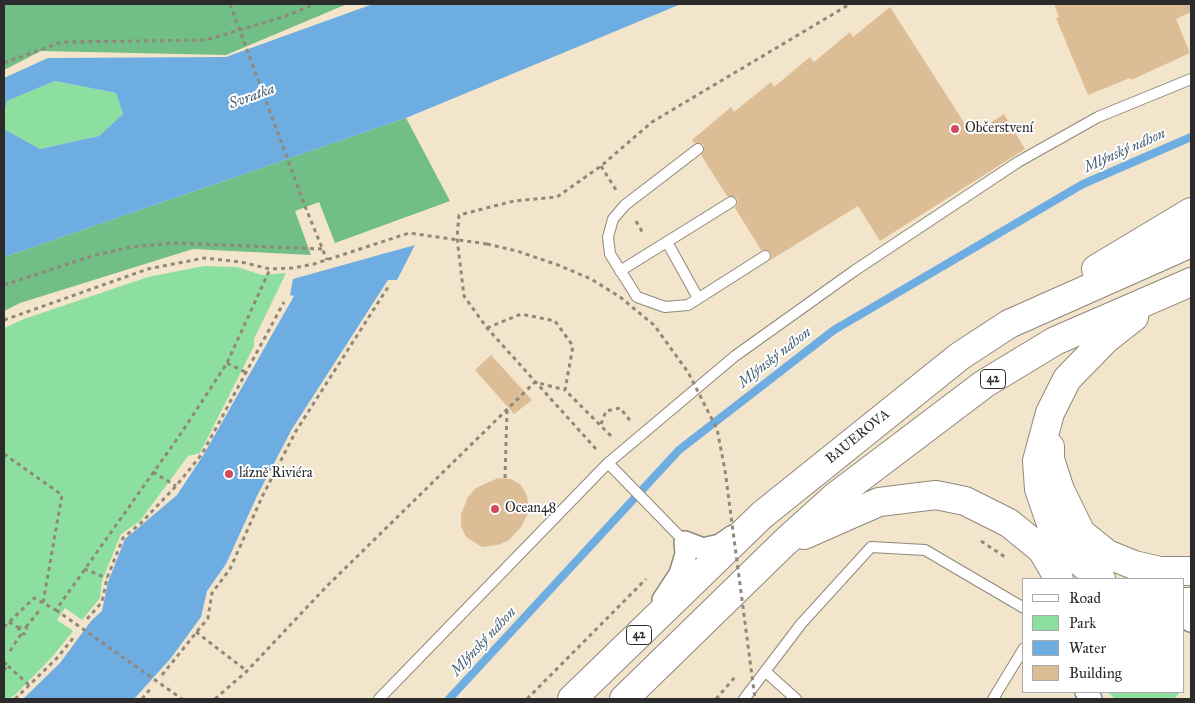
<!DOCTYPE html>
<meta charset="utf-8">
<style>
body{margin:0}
#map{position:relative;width:1195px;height:703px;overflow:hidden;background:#f3e5cb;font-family:"IM FELL Great Primer",serif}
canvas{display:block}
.frame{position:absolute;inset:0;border:5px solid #2b2b2b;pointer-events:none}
.legend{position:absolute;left:1022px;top:578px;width:162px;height:115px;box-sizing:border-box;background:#fff;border:1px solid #aaa;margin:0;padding:6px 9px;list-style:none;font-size:15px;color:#2b2b2b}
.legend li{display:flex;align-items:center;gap:10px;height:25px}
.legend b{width:25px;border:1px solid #aaa}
</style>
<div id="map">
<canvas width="1195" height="703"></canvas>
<div class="frame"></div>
<ul class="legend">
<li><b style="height:6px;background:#fff"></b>Road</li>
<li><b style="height:14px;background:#8cdf9f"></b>Park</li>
<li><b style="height:14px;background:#6eade1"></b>Water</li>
<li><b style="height:14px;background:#dcbd96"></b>Building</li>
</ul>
</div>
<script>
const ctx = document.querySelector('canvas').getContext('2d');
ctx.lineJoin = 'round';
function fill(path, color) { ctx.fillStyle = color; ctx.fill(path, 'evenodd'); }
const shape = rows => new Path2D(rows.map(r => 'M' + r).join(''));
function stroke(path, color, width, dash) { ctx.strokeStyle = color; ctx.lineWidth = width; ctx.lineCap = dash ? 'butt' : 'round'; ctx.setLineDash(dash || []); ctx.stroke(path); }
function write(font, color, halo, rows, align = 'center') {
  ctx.font = font + ' "IM FELL Great Primer",serif'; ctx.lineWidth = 4; ctx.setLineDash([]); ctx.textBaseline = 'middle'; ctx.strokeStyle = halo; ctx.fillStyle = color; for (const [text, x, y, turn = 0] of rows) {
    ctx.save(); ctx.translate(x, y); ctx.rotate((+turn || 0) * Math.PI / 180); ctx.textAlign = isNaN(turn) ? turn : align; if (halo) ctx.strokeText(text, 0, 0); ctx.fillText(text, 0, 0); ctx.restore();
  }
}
fill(shape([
 [55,81,116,93,123,114,99,136,40,149,4,129,4,114,7,101],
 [204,266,237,267,262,275,286,273,254,339,254,346,200,453,188,456,140,521,121,534,102,581,100,598,82,620,65,608,57,620,73,631,53,656,15,695,9,699,4,699,4,328,24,319,148,277],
 [1108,692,1180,692,1174,699,1115,699]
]), '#8cdf9f');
fill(shape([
 [4,4,347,4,226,55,41,51,4,70],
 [406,118,450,201,335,243,319,202,295,211,311,255,193,249,20,303,4,311,4,257]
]), '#71be86');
fill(shape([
 [373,4,681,4,406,118,4,257,4,129,40,149,99,136,123,114,116,93,55,81,7,101,4,114,4,78,48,58,226,57],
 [415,245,397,280,388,280,292,429,257,496,226,564,207,591,201,617,171,658,134,699,23,699,60,663,91,621,102,611,108,582,125,539,177,495,204,454,294,296,290,295,293,279]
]), '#6eade1');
stroke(shape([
 [449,699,679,450,834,330,1083,184,1191,137]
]), '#6eade1', 8);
fill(shape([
 [1054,4,1191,4,1191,12,1176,19,1190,53,1131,80,1130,78,1088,95,1056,18,1059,17],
 [890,7,972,135,1004,114,1025,149,880,241,858,206,769,261,772,256,770,252,761,250,735,208,738,202,737,198,727,196,701,155,704,151,704,145,700,143,694,143,692,140,731,107,734,112,771,82,774,87,810,57,814,62,850,32,853,37],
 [491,355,532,400,514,414,475,370],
 [498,478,511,479,521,485,527,496,529,512,521,527,509,540,498,545,482,547,466,537,461,526,461,514,468,497,476,488]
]), '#dcbd96');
const service = shape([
 [698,149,625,205,613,219,608,237,610,254,637,297,665,307,688,305,765,256],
 [667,242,698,298],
 [620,271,731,202],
 [608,463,685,542],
 [766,672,796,699],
 [379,699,608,463,735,356,854,271,1018,162,1098,117,1191,79],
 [744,699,801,624,871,547,925,550,1024,608],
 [993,699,1024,648]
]);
const minor = shape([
 [663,600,680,574,686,554,685,542,703,549,720,545,733,536],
 [1184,613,1191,621],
 [1086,692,1091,699]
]);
const trunk = shape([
 [1096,269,1191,212],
 [1050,447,1050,459,1060,490,1081,533,1107,554,1134,565,1160,571,1191,571],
 [804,535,879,502,936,495,965,501,1009,523,1042,550,1059,579],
 [1101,579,1072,555,1051,524,1039,489,1037,461,1050,413,1067,379,1106,339,1134,317],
 [1184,602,1191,602],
 [572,699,762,515,960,356,1009,324,1191,243],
 [624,699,784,543,836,496,984,384,1055,341,1191,282]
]);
stroke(service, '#8f887b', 12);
stroke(minor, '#8f887b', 24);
stroke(trunk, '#8f887b', 30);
stroke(shape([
 [4,63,62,42,206,40,286,16,315,4],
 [601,166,616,190],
 [305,206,327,260],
 [636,221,644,235],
 [4,285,92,256,131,247,174,243,322,249],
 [4,320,148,269,204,258,241,262,270,269,293,268,314,264,409,233,487,244],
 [487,328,521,314,555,321,573,346,565,390,611,436],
 [227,363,245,372],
 [601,424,606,411,620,408,629,419,628,421],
 [596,449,487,328,464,296,457,238,459,215,514,201,557,197,601,166,652,122,850,4],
 [4,454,62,495,43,603],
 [153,472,176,486],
 [505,478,507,410],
 [981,541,1005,557],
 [84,569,107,578],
 [56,610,182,699],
 [87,619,102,602,107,578,123,538,141,523,176,486,202,454,284,302],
 [9,622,19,628],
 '19 630a4 4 0 1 1 8 0a4 4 0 1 1-8 0Z',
 [4,627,34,598,56,610,182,432,227,363,270,269],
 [26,627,39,611],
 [196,632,247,671],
 [10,651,21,634],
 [4,662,8,666,4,670],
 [8,666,30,686],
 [162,675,208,618,212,593,230,569,262,497,296,431,390,284],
 [15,699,57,658,74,637],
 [142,699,151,688],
 [215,699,247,671,326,587,535,382,565,390],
 [527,699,646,579],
 [716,699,735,677]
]), '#8f887b', 3, [4, 4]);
stroke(service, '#fff', 10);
stroke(minor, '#fff', 21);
stroke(trunk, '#fff', 28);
stroke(shape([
 [230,4,305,206],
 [487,244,517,251,558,265,591,279,620,297,654,325,688,372,717,429,725,470,755,699]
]), '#8f887b', 3, [4, 4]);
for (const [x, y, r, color] of [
 [955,129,5,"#d1495b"],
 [229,474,5,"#d1495b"],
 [495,509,5,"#d1495b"]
]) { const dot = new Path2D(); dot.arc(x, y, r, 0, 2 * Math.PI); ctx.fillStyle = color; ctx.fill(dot); stroke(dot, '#fff', 2); }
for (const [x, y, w] of [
 [993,379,25],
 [639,635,25]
]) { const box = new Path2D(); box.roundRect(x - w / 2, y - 9.5, w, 19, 4); ctx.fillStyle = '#fff'; ctx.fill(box); stroke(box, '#2b2b2b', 1); }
write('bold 12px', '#2b2b2b', null, [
 ["42",993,379],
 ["42",639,635]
]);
write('14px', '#2b2b2b', '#fff', [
 ["Občerstvení",965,129],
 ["lázně Riviéra",239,474],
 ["Ocean48",505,509]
], 'left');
write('14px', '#2b2b2b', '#fff', [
 ["BAUEROVA",858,437,-39]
]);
write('italic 15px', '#465f74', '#fff', [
 ["Svratka",252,97,-20],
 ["Mlýnský náhon",1125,151,-24],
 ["Mlýnský náhon",775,358,-38],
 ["Mlýnský náhon",484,642,-47]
]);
</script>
